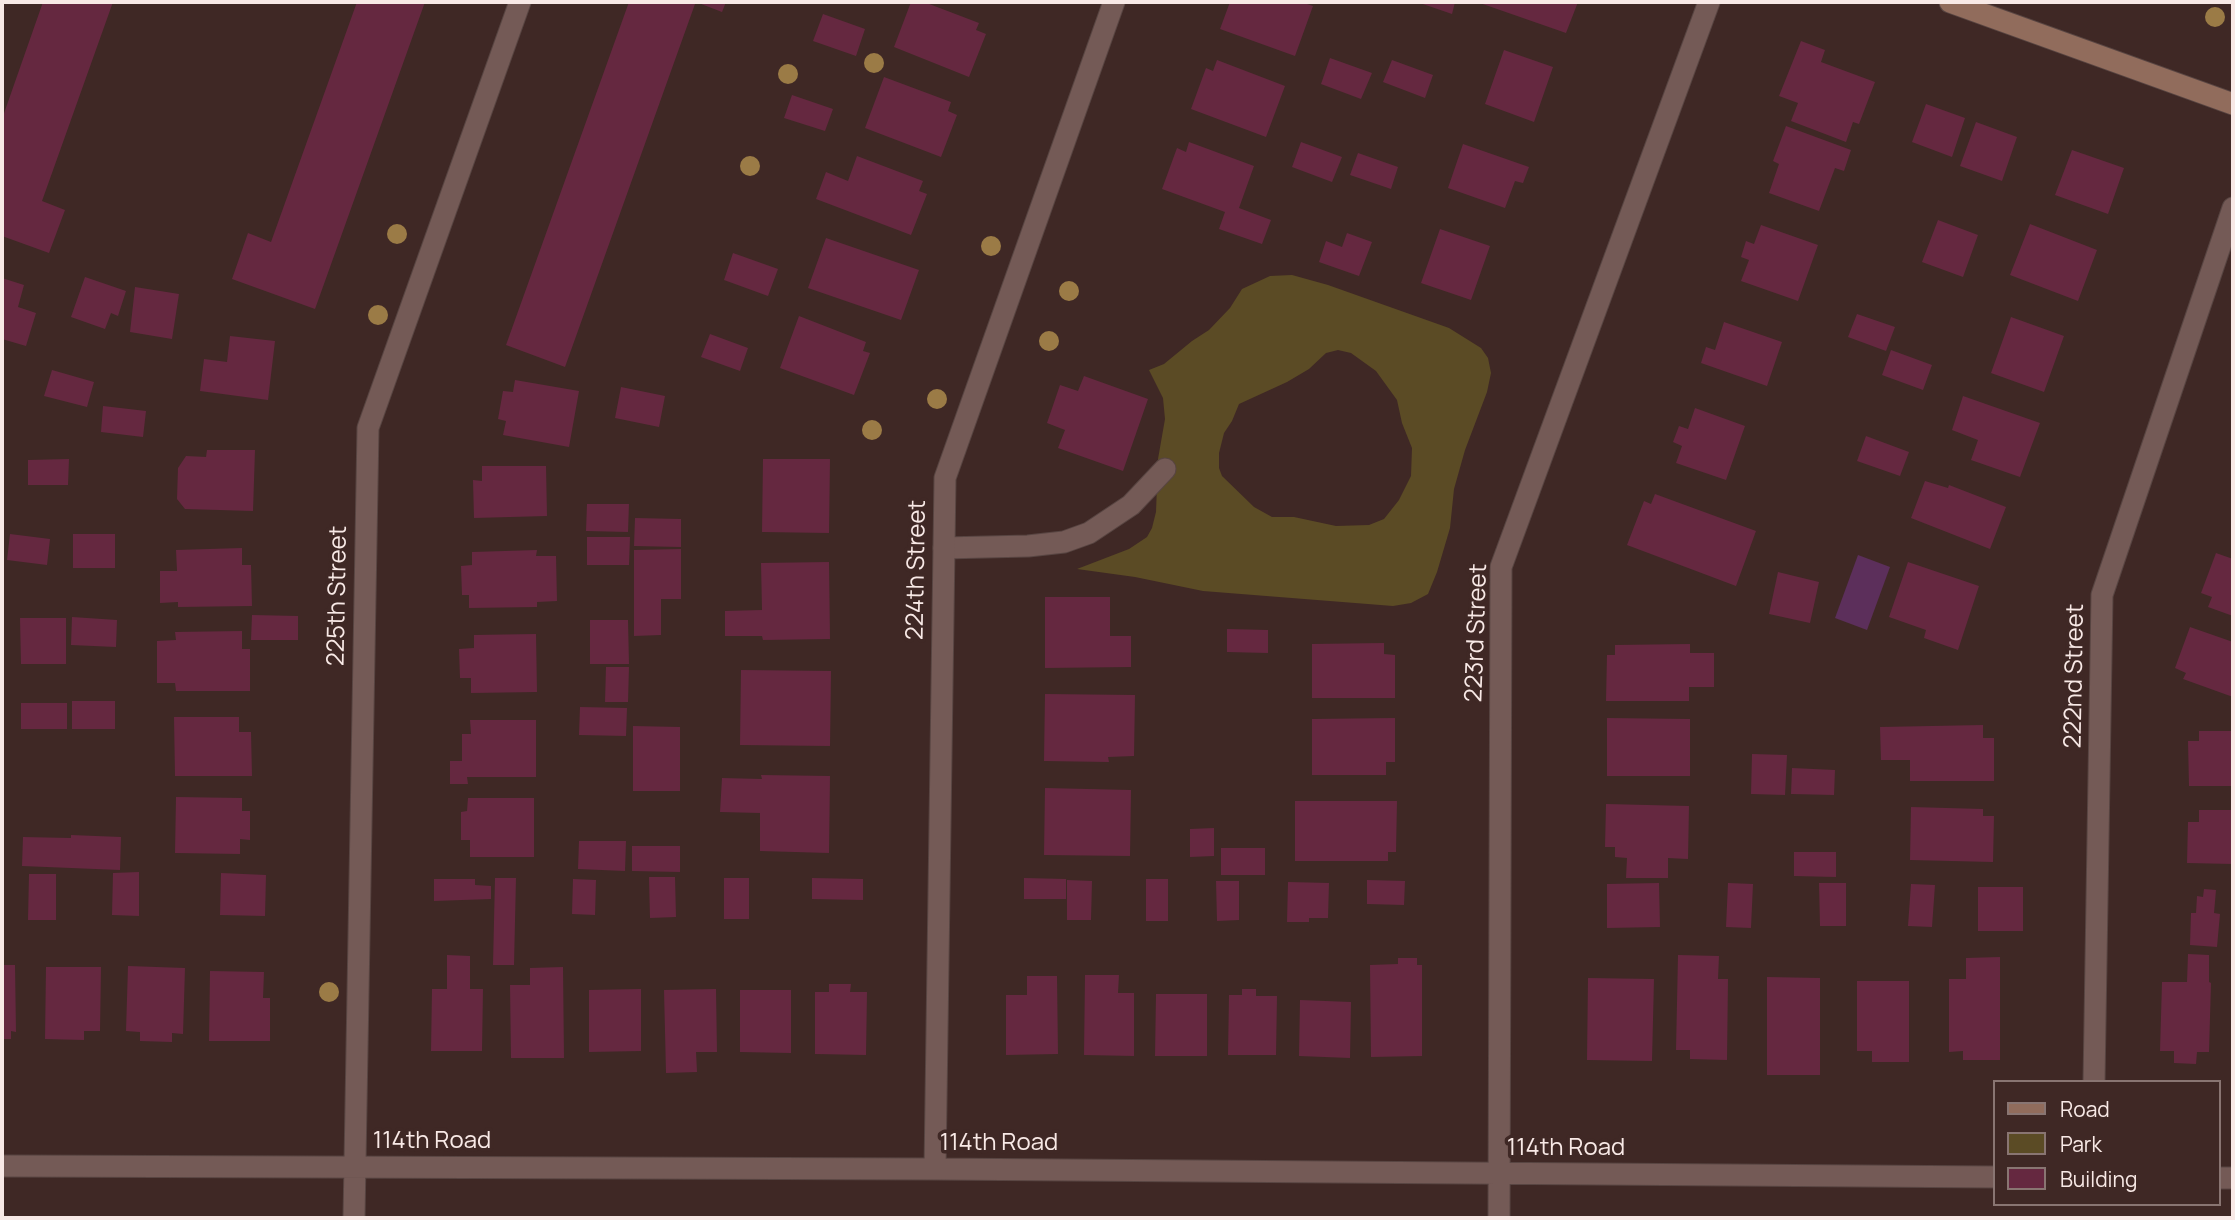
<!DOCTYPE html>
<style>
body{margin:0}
#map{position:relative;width:2235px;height:1220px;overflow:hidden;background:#3f2825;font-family:Manrope,sans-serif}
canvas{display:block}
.frame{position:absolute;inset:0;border:4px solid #f8e9e6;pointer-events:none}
.legend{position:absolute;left:1993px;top:1080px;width:228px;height:126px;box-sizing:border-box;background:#3f2825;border:2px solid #897572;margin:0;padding:9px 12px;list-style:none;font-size:21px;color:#f8e9e6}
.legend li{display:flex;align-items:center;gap:14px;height:35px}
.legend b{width:35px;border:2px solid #897572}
</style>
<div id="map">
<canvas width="2235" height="1220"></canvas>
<div class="frame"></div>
<ul class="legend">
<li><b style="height:9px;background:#916c5c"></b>Road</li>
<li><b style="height:19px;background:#5b4b25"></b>Park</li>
<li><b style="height:19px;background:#652840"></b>Building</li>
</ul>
</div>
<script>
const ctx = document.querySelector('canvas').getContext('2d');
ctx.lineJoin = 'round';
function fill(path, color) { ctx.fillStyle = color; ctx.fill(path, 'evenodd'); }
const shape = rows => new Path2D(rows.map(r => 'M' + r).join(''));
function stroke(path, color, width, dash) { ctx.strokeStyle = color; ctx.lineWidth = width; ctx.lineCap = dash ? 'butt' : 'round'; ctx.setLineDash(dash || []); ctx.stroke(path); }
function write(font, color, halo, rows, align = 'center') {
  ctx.font = font + ' Manrope,sans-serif'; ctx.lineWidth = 7; ctx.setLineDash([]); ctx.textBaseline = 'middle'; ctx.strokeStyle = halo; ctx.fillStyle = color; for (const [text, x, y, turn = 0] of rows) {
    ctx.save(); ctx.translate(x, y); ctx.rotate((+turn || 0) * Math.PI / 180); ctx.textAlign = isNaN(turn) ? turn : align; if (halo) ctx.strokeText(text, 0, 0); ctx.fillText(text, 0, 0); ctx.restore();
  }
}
fill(shape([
 [1292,275,1328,285,1449,328,1481,348,1488,358,1491,373,1487,392,1465,450,1454,489,1450,528,1437,572,1428,594,1411,603,1393,606,1203,591,1135,577,1077,569,1129,549,1147,537,1152,528,1156,512,1158,459,1165,419,1163,398,1149,370,1164,364,1192,341,1209,330,1230,308,1242,289,1270,276],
 [1338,350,1351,353,1376,371,1397,400,1402,423,1412,448,1411,476,1399,500,1384,519,1369,525,1336,526,1294,517,1272,517,1254,507,1222,476,1219,468,1219,453,1224,433,1232,421,1239,404,1287,382,1309,369,1326,353]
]), '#5b4b25');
fill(shape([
 [1858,555,1890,567,1867,630,1835,618]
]), '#5c2f5b');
fill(shape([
 [43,2,113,2,42,201,65,210,49,253,2,236,2,119],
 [357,2,425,2,315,309,232,279,248,233,271,242],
 [629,2,726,2,722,12,696,2,695,4,565,367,506,345],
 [911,2,924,2,979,23,976,30,986,34,969,77,894,47],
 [1230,2,1301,2,1313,6,1295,56,1220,29],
 [1417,2,1455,2,1452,14],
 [1477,2,1578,2,1566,33],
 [823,14,865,29,856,56,813,41],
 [1801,41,1825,50,1821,62,1875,82,1859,124,1853,122,1846,142,1791,121,1798,103,1779,96],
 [1504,50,1553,67,1534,122,1485,104],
 [1330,58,1372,73,1361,99,1321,84],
 [1217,60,1285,86,1266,137,1191,109,1206,68,1213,71],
 [1392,60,1433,75,1425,98,1383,82],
 [884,77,951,102,948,111,957,115,941,157,865,128],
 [792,95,833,109,825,131,784,118],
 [1926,104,1965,118,1952,157,1912,142],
 [1976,122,2017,137,2002,181,1960,166],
 [1786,126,1851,150,1844,171,1835,168,1819,211,1769,193,1779,164,1773,161],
 [1189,142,1254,166,1239,208,1271,220,1262,244,1219,229,1225,212,1162,189,1177,148,1186,152],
 [1301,142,1342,157,1332,182,1292,167],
 [1463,144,1529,167,1523,183,1515,181,1505,208,1448,188],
 [2072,150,2124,168,2108,214,2055,195],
 [1358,153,1398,167,1391,189,1350,175],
 [857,156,923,181,919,191,927,194,911,235,816,199,826,172,848,181],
 [1938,220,1978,235,1963,277,1922,262],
 [2030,224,2097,250,2078,301,2010,275],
 [1761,225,1818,245,1798,301,1741,281,1749,260,1741,257,1746,241,1754,244],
 [1440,229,1490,246,1471,300,1421,283],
 [1347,233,1372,242,1359,276,1319,262,1326,241,1342,247],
 [826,238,919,270,901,320,808,288],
 [733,253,778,269,768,296,724,280],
 [85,277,126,291,118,316,111,313,105,329,71,317],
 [2,278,24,285,18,307,36,313,26,346,2,339],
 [135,287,179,294,172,339,130,332],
 [1857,314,1895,327,1886,351,1848,337],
 [799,316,866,342,863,351,870,353,854,395,780,368],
 [2011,317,2064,336,2044,392,1991,373],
 [1724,322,1782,342,1767,386,1701,363,1706,347,1715,350],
 [710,334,748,348,740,371,701,357],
 [230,336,275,341,268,400,200,391,204,359,227,362],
 [1891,350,1932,365,1923,390,1882,375],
 [52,370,94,382,87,407,44,396],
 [1084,376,1148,399,1123,471,1058,448,1065,430,1047,423,1060,385,1078,391],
 [515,380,579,391,569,447,503,435,506,421,498,419,503,391,513,392],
 [621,387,665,396,659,427,615,418],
 [1963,396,2040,423,2020,477,1971,460,1978,440,1952,430],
 [103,406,146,411,143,437,101,432],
 [1695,408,1745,426,1726,480,1676,463,1682,446,1673,442,1679,426,1688,429],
 [1866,436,1909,452,1900,476,1857,461],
 [207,450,255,450,253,511,185,509,177,499,178,468,186,456,206,457],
 [69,459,68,485,28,485,28,460],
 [763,459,830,459,829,533,762,532],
 [482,466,546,466,547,516,474,518,473,480,482,481],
 [1925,481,1948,488,1949,485,2006,507,1990,549,1911,518],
 [1655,494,1756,531,1736,586,1627,545,1644,501,1651,504],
 [587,504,629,504,628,532,586,531],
 [635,518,681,519,681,547,634,546],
 [10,534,50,539,47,565,7,560],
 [73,534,115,534,115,568,73,568],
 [587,537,630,537,629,565,587,565],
 [242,548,242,565,251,565,252,606,178,607,178,602,160,603,160,571,177,571,176,550],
 [681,549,681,599,661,599,661,635,634,636,634,550],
 [537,550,536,556,556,556,557,601,537,602,537,607,469,608,469,595,462,595,461,566,472,565,472,552],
 [2216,553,2233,559,2233,616,2208,607,2212,597,2201,593],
 [829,562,830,639,763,640,762,636,725,636,725,611,762,610,761,563],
 [1908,562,1979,586,1958,650,1924,638,1926,630,1889,617],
 [1778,572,1819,582,1810,623,1769,614],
 [1045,597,1110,597,1110,636,1131,636,1131,667,1045,668],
 [252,615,298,616,298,640,251,640],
 [72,617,117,620,116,647,71,645],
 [20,618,66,618,66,664,21,664],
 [590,620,628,620,629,664,590,664],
 [2190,627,2233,642,2233,697,2183,679,2186,673,2175,668],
 [1227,629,1268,630,1268,653,1227,652],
 [242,631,242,649,250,649,250,691,176,691,175,683,157,683,157,641,176,640,175,632],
 [536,634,537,692,471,693,471,678,460,678,459,649,474,648,474,635],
 [1384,643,1384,654,1395,655,1395,698,1312,698,1312,644],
 [1690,644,1690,653,1714,653,1714,687,1689,687,1689,701,1606,701,1607,655,1615,655,1615,645],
 [606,667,629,667,628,702,605,702],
 [741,670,831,671,830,746,740,745],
 [1045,694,1135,695,1134,756,1108,757,1109,762,1044,761],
 [72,701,115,701,115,729,72,729],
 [21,703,67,703,67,729,21,729],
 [580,707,627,708,626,736,579,735],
 [174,717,239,717,239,732,251,732,252,776,175,776],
 [1395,718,1395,762,1386,762,1386,775,1312,775,1312,719],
 [1607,718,1690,719,1690,776,1607,776],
 [470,720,536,720,536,777,467,777,468,784,450,784,450,761,462,761,462,734,471,734],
 [1983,725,1983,738,1994,738,1994,781,1910,781,1910,760,1881,760,1880,727],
 [633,726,680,727,680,791,633,791],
 [2199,731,2233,731,2233,786,2189,786,2188,741,2199,741],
 [1752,754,1787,755,1785,795,1751,794],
 [1792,768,1835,770,1834,795,1791,794],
 [761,775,830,776,829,853,760,851,760,813,720,812,722,778,762,779],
 [1045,788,1131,790,1130,856,1044,855],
 [176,797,242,798,242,811,250,811,250,840,240,839,240,854,175,853],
 [468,798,534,798,534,857,470,857,470,840,461,840,461,812,467,811],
 [1295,801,1397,801,1396,852,1388,852,1388,861,1295,861],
 [1606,804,1689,806,1688,859,1668,858,1668,878,1626,878,1627,858,1615,857,1615,847,1605,847],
 [1911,807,1983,809,1983,816,1994,816,1993,862,1910,860],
 [2199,810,2233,810,2233,864,2187,863,2188,822,2199,822],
 [1214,828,1214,856,1190,857,1190,829],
 [71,835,121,837,120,870,22,866,23,837,71,838],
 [579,841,626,841,625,871,578,869],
 [632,846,680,846,680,872,632,871],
 [1221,848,1265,848,1265,875,1221,875],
 [1794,852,1836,852,1836,877,1794,876],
 [139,872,139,916,112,915,113,873],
 [221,873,266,875,265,916,220,915],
 [29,874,56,874,56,920,28,920],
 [649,877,675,877,676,917,650,918],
 [495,878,516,878,514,965,493,965],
 [724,878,749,878,749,919,724,919],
 [812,878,863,879,863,900,812,899],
 [1024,878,1066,879,1066,899,1024,899],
 [434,879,475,879,475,885,491,886,491,899,434,901],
 [573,879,596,880,595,915,572,914],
 [1146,879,1168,879,1168,921,1146,921],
 [1067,880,1092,881,1091,920,1067,920],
 [1367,880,1405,881,1404,905,1367,904],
 [1216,881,1239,881,1239,920,1217,921],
 [1288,882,1329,883,1328,918,1309,918,1309,922,1287,922],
 [1659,883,1660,927,1607,928,1607,884],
 [1728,883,1753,884,1751,928,1726,927],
 [1819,883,1846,883,1846,926,1820,926],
 [1911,884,1935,885,1932,927,1908,926],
 [1978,887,2023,887,2023,931,1978,931],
 [2204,889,2216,890,2214,913,2220,914,2217,947,2190,945,2191,913,2196,913,2197,896,2203,897],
 [2188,954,2209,955,2209,982,2211,983,2209,1052,2197,1052,2196,1064,2174,1063,2174,1051,2160,1051,2162,982,2187,982],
 [447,955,470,956,470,989,483,989,482,1051,431,1051,432,989,447,989],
 [1678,955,1719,956,1718,979,1728,979,1727,1060,1690,1059,1690,1050,1676,1050],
 [2000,957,2000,1060,1963,1060,1963,1051,1949,1052,1949,979,1966,979,1966,958],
 [1398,958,1417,958,1417,965,1422,965,1422,1056,1371,1057,1370,965,1398,964],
 [2,965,15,965,16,1032,11,1031,11,1039,2,1039],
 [128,966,185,968,183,1034,172,1033,172,1042,140,1041,140,1032,126,1031],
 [46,967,101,967,100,1031,84,1031,84,1040,45,1039],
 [563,967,564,1058,511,1058,510,985,530,985,530,968],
 [210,971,264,972,263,998,270,998,270,1041,209,1041],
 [1085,975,1119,975,1118,993,1134,993,1134,1056,1084,1055],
 [1027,976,1057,976,1058,1054,1006,1055,1006,995,1027,995],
 [1767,977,1820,978,1820,1075,1767,1075],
 [1588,978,1654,979,1652,1061,1587,1060],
 [1857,981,1909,981,1909,1062,1872,1062,1872,1051,1857,1051],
 [829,984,851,984,850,992,867,992,866,1055,815,1054,815,992,829,992],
 [641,989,641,1051,589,1052,589,990],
 [716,989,717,1052,696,1052,697,1072,666,1073,664,990],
 [1242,989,1256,989,1256,996,1277,996,1276,1055,1228,1055,1229,995,1242,995],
 [740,990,791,990,791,1053,740,1052],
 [1156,994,1207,994,1207,1056,1155,1056],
 [1300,1000,1351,1002,1350,1058,1299,1056]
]), '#652840');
const service = shape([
 [944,548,1028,546,1064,542,1089,533,1131,505,1165,469]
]);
const minor = shape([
 [2094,1082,2102,595,2233,208],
 [2,1166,935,1169,1995,1177],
 [935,1169,945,478,1114,2],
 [2219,1178,2233,1178],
 [354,1218,368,428,520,2],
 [1499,1218,1501,567,1709,2]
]);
const secondary = shape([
 [1950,2,2233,104]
]);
stroke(service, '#584542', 23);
stroke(minor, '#584542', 23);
stroke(secondary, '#584542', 23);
stroke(service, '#745a56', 21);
stroke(minor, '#745a56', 21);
stroke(secondary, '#916c5c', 21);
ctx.fillStyle = '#9b7b46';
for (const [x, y] of [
 [2215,17],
 [874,63],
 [788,74],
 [750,166],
 [397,234],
 [991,246],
 [1069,291],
 [378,315],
 [1049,341],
 [937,399],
 [872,430],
 [329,992]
]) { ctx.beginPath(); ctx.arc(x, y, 10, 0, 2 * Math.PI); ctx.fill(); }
write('24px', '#f8e9e6', '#3f2825', [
 ["224th Street",917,570,-89],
 ["225th Street",338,596,-89],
 ["223rd Street",1477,633,-88],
 ["222nd Street",2075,676,-89],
 ["114th Road",432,1141],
 ["114th Road",999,1143],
 ["114th Road",1566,1148]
]);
</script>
